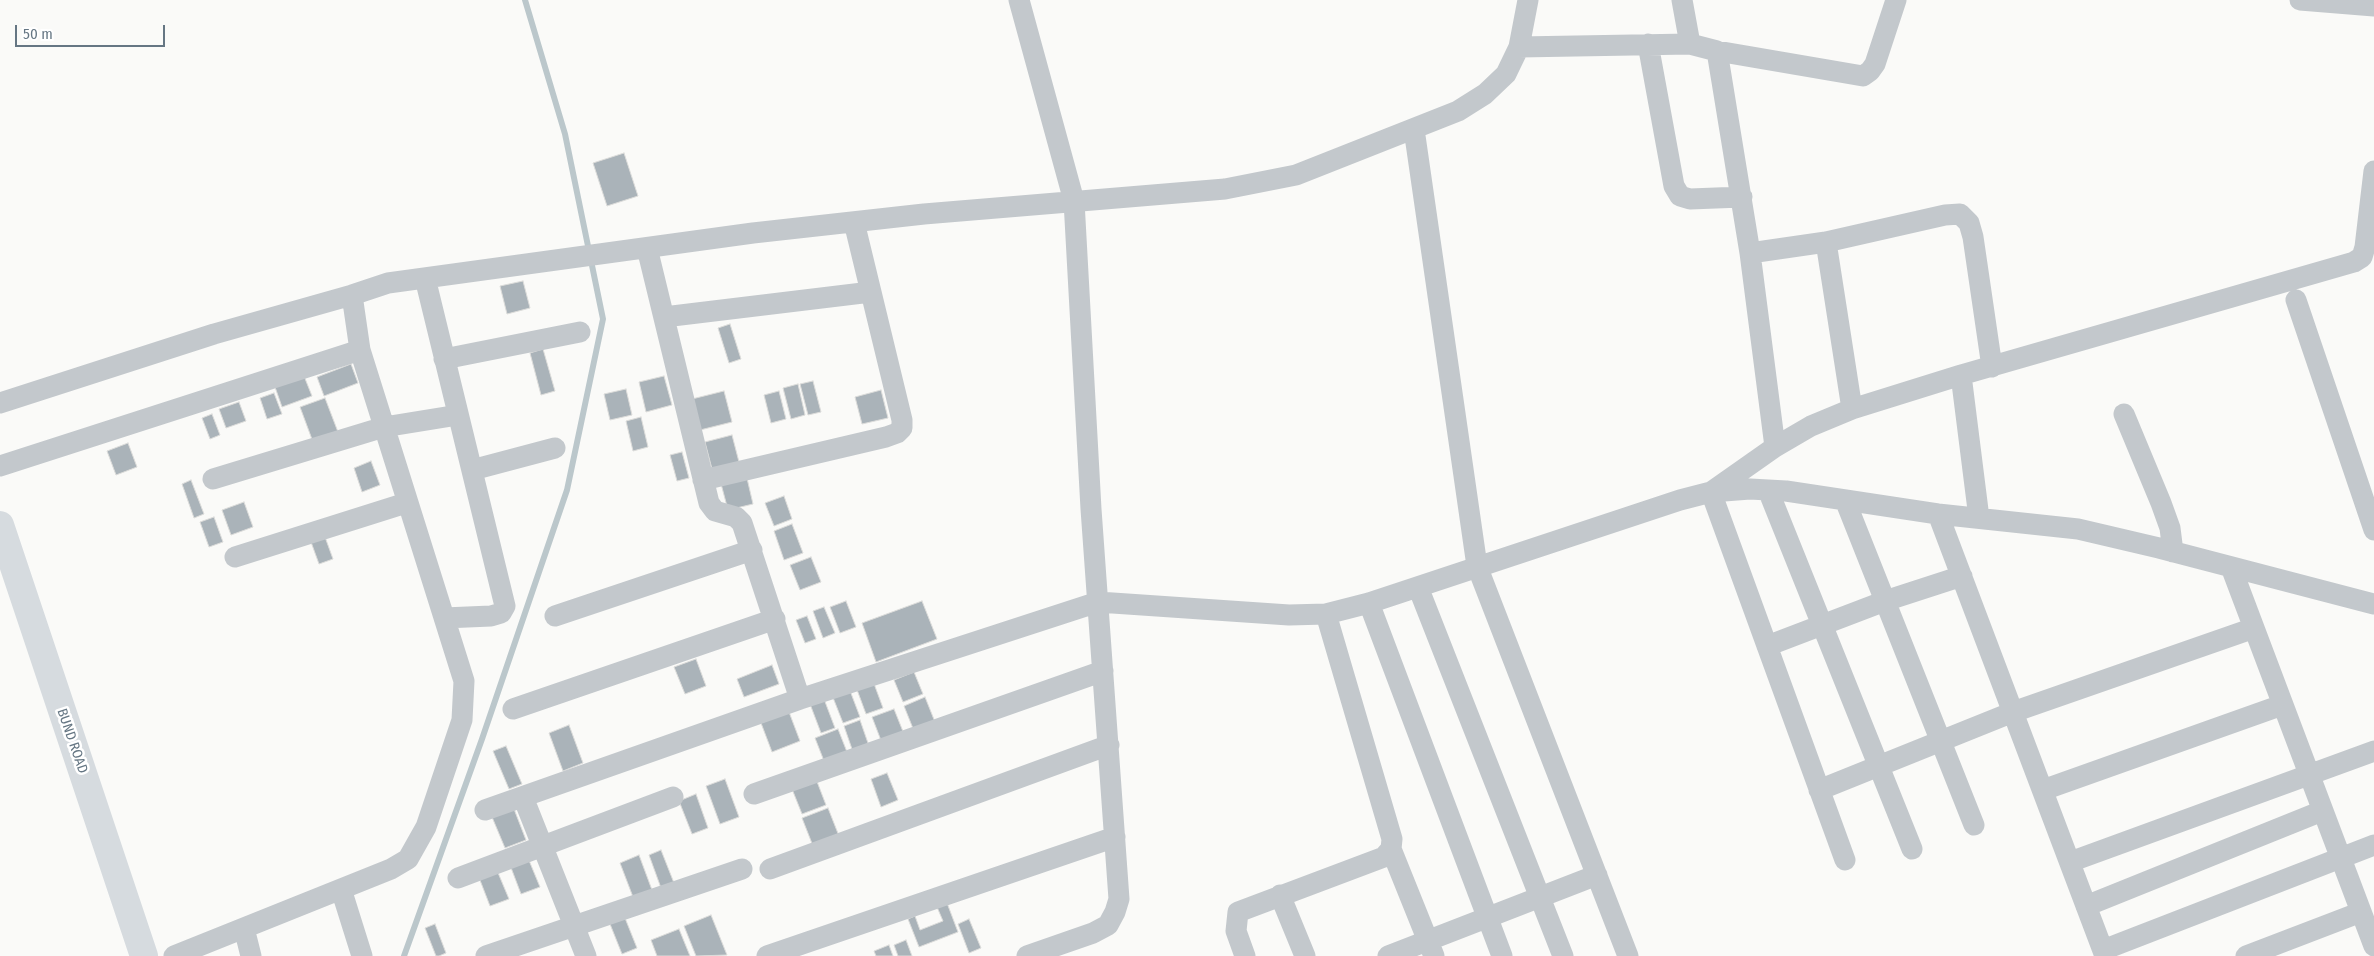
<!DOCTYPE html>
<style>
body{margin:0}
#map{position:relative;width:2374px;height:956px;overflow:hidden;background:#fafaf8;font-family:"Fira Sans Condensed",sans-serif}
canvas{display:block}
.scale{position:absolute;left:15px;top:25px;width:150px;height:22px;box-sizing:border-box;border:2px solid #657683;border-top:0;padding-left:6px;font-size:15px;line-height:18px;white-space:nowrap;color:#657683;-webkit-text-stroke:4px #fff;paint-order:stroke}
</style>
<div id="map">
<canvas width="2374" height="956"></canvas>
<div class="scale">50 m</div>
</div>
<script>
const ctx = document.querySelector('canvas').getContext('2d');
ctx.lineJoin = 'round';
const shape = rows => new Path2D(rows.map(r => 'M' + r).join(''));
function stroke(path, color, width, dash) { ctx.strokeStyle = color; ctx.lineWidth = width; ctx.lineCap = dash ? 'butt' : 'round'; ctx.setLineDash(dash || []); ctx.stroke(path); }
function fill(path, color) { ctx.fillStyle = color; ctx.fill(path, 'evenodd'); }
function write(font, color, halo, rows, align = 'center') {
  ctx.font = font + ' "Fira Sans Condensed",sans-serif'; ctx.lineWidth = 5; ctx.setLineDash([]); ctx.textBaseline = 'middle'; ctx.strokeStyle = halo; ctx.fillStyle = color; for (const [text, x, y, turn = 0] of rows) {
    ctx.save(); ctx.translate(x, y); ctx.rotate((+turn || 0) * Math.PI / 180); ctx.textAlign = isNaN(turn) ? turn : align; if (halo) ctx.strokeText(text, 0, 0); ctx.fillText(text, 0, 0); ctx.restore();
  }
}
stroke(shape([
 [404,956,482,739,567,490,603,319,565,134,525,0]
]), '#bbc7cb', 6);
const building = shape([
 [624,153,638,196,607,206,593,163,624,153],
 [523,281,530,308,507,314,500,286,523,281],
 [730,324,741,359,729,363,718,328,730,324],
 [543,349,555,391,541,395,530,353,543,349],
 [351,364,358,383,324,396,317,377,351,364],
 [304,376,312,396,282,407,275,387,304,376],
 [664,376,672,405,646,412,639,382,664,376],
 [813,381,821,412,808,415,800,384,813,381],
 [798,384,805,415,791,419,783,388,798,384],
 [626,389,632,415,610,420,604,394,626,389],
 [881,390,888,418,862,424,855,397,881,390],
 [724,391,732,422,700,430,692,399,724,391],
 [779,391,786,419,771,423,764,395,779,391],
 [274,393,282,414,267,419,260,398,274,393],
 [325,398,338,432,313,442,300,407,325,398],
 [239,402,246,421,226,428,219,409,239,402],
 [212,414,220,435,210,439,202,418,212,414],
 [641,417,648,447,633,451,626,421,641,417],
 [732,435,739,462,712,469,705,442,732,435],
 [128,443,137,467,116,475,107,451,128,443],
 [682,452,689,478,677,481,670,455,682,452],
 [371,461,380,485,362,492,354,468,371,461],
 [746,474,753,504,728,510,720,480,746,474],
 [191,480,204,514,194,518,182,484,191,480],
 [784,496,792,519,774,526,765,503,784,496],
 [244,502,253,527,231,535,222,510,244,502],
 [214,517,223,542,209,547,200,522,214,517],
 [792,524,803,553,784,560,774,531,792,524],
 [325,537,333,559,319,564,311,542,325,537],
 [811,557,821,582,800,590,790,565,811,557],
 [846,601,856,627,840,633,830,607,846,601],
 [922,601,937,639,876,662,862,623,922,601],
 [824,607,835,633,823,638,813,611,824,607],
 [807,616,816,639,805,643,796,620,807,616],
 [696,659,706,686,685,694,674,667,696,659],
 [772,665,779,684,744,697,737,679,772,665],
 [914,672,923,694,903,702,894,680,914,672],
 [873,681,883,708,866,714,856,687,873,681],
 [849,688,860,717,843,723,832,695,849,688],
 [925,697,935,722,914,731,904,706,925,697],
 [824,699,835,728,821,733,810,704,824,699],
 [894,709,904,734,882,743,872,717,894,709],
 [789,712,800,741,772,752,761,723,789,712],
 [860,720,869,746,853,752,844,726,860,720],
 [569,725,583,763,563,771,549,733,569,725],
 [838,729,847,752,824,761,815,738,838,729],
 [506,746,522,784,509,789,493,751,506,746],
 [887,773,898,800,881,807,871,779,887,773],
 [725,779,739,817,720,824,706,786,725,779],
 [816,779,826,805,802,814,792,789,816,779],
 [696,794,708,828,692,834,679,801,696,794],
 [828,808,839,836,813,846,802,818,828,808],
 [514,809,526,840,505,848,492,817,514,809],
 [661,850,674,883,661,888,649,855,661,850],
 [639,855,652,890,633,897,620,863,639,855],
 [528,858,540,887,521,894,510,865,528,858],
 [496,868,509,899,490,906,478,875,496,868],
 [947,903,958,932,919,947,908,919,915,916,920,930,943,921,937,907,947,903],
 [711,915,727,955,696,956,684,926,711,915],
 [625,918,637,948,622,954,610,924,625,918],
 [969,919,981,948,969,953,958,924,969,919],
 [435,924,446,953,439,956,436,956,425,928,435,924],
 [679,929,690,956,657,956,651,940,679,929],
 [906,940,912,956,898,956,894,945,906,940],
 [889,945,893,956,876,956,874,951,889,945]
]);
fill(building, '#aab3b9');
stroke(building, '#dcdcda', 1);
stroke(shape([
 [1019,0,1074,201,1091,509,1119,899,1115,912,1108,925,1093,933,1027,956],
 [1682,0,1690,44],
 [2300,0,2374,6],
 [1648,44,1674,186,1680,196,1690,199,1742,197],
 [1519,47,1690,44,1717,51,1863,76,1870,71,1875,64,1896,0],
 [1717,51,1750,253],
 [1414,129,1477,566,1628,956],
 [1826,242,1852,409],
 [647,248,709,503,715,511,736,517,742,523,800,699],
 [425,278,505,606,501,613,491,616,444,618],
 [2296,300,2374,530],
 [664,317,871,292],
 [444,359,580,332],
 [1961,375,1979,518],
 [0,403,214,334,352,295],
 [2124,414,2161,503,2170,528,2173,552],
 [1775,447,1750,253,1826,242,1945,215,1960,214,1969,223,1973,237,1992,367],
 [0,466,360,350],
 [472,470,555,448],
 [213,479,384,427,458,415],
 [703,480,886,437,897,433,902,428,902,420,854,222],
 [1768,490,1912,849],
 [1845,500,1974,825],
 [1938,514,2105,956],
 [235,557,406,503],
 [2231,567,2374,946],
 [1418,587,1563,956],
 [1369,603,1502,956],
 [555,616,752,550],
 [1767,646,1885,601,1962,576],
 [513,709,775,619],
 [1819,790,2013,712,2254,628],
 [2043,790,2282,705],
 [754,794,1103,671],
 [523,797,586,956],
 [485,810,800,699,1098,602,1289,615,1326,614,1369,603,1680,500,1711,492,1750,489,1786,491,1938,514,2078,529,2159,548,2374,604],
 [1391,849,1434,956],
 [1845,860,1711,492,1775,447,1811,426,1852,409,1961,375,2354,262,2362,257,2365,247,2374,171],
 [2070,862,2374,751],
 [770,869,1109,745],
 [458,878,673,797],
 [341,889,362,956],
 [1280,895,1305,956],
 [2086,906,2322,811],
 [244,928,251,956],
 [2103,950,2374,845],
 [174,956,391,869,408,859,426,827,462,720,464,681,360,350,352,295,388,283,753,233,924,214,1225,189,1296,175,1458,111,1485,94,1506,74,1519,47,1528,0],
 [486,956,742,869],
 [767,956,1115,837],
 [1245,956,1236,931,1238,912,1384,857,1391,849,1392,839,1326,614],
 [1388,956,1597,875],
 [2246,956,2361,912]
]), '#c3c8cc', 21);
stroke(shape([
 [0,525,144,956]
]), '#d6dbdf', 28);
write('14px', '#657683', '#fff', [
 ["BUND ROAD",72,741,71]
]);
</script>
